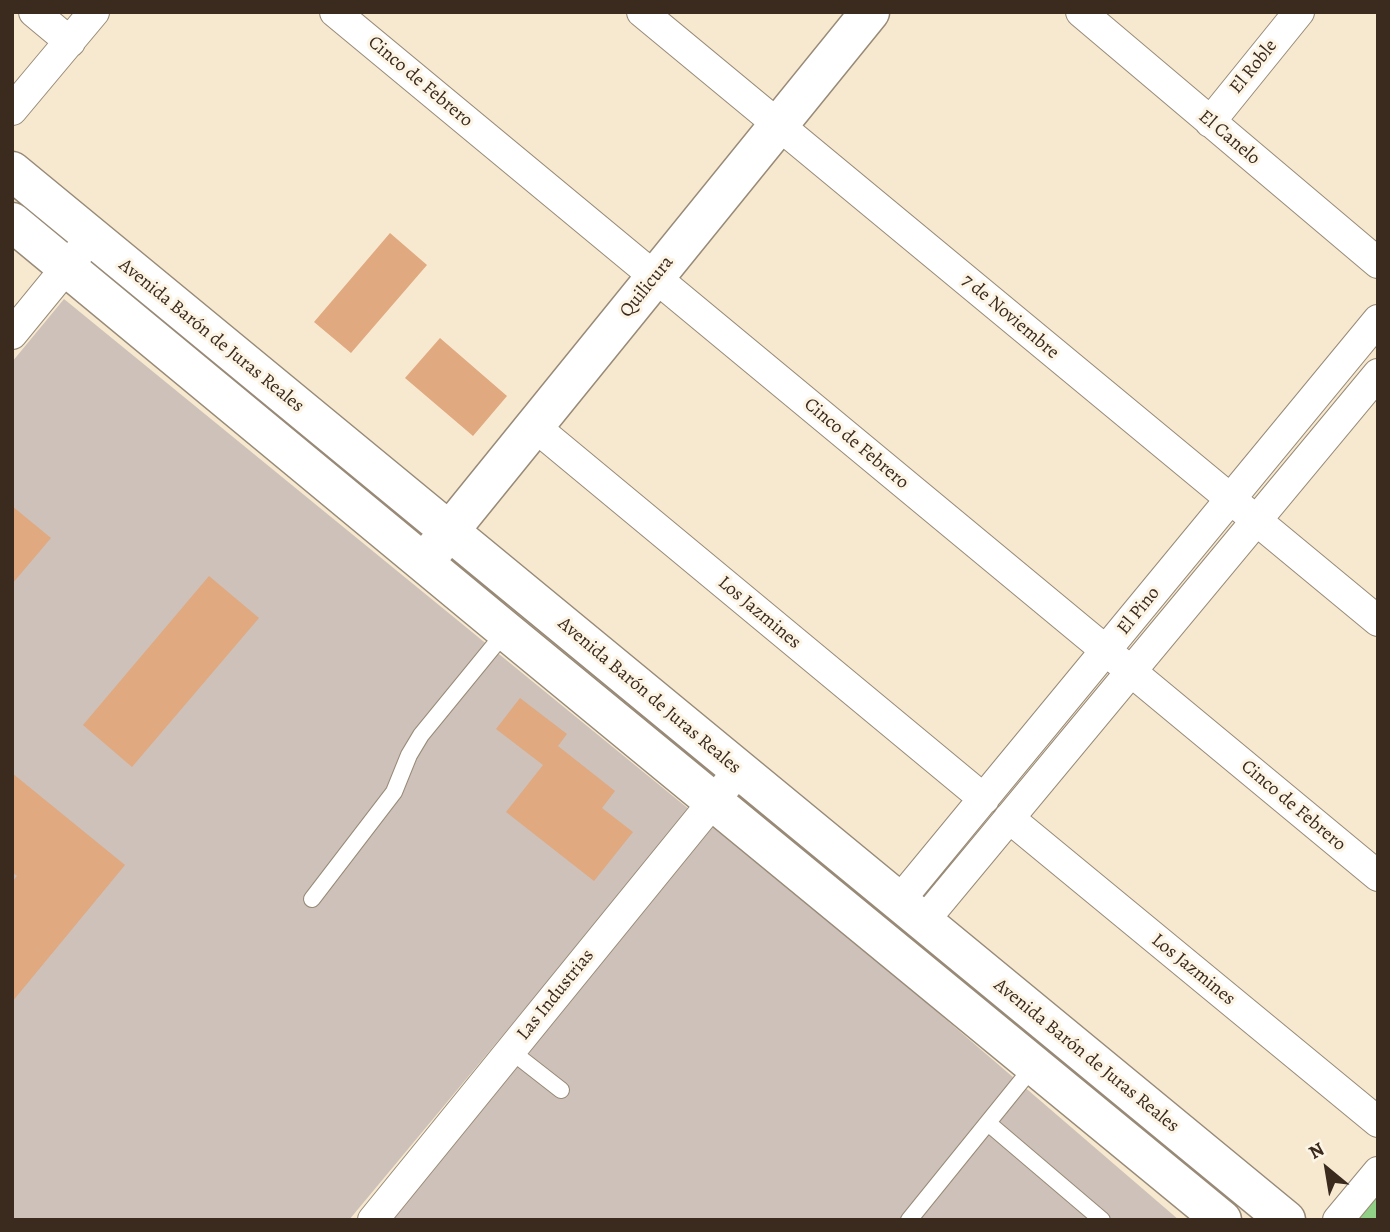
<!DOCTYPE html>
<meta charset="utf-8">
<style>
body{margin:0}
#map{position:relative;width:1390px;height:1232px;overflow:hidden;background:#f6e9d0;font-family:Alegreya,serif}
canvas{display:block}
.frame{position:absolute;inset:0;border:14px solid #3b2a1e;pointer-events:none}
.north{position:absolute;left:1292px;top:1134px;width:70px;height:70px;-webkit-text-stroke:5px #fcf5e5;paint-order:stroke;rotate:330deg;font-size:19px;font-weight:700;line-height:28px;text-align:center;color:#3b2a1e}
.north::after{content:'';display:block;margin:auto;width:24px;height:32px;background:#3b2a1e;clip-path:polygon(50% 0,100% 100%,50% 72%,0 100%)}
</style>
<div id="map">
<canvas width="1390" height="1232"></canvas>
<div class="frame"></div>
<div class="north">N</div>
</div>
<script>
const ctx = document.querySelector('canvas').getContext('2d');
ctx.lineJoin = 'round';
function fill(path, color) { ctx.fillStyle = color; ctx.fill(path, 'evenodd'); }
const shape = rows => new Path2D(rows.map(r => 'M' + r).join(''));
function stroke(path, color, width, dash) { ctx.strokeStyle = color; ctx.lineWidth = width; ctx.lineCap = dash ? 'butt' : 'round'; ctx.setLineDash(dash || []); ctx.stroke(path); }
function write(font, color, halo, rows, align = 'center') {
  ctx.font = font + ' Alegreya,serif'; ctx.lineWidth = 6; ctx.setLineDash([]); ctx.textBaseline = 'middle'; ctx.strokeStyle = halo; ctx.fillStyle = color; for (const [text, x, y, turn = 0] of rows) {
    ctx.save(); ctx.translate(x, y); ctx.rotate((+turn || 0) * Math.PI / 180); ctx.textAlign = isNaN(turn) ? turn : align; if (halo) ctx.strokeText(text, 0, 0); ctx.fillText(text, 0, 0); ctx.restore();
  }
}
fill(shape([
 [64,299,690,810,349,1220,12,1220,12,362],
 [713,819,1179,1220,386,1220]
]), '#cec1b9');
fill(shape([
 [1378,1186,1378,1220,1348,1220]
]), '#91d187');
fill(shape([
 [390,233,427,265,351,353,314,322],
 [440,338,507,396,473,436,405,378],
 [12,506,51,538,12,584],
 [209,576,259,618,132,767,83,725],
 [520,698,567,734,558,746,615,791,602,808,633,832,594,881,506,812,543,765,496,729],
 [12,773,125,865,12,1002,12,882,17,876,12,872]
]), '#e0a980');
const lane = shape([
 [312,899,394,792,409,755,421,735,506,631],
 [511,1051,561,1090],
 [988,1123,1102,1220],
 [909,1220,1036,1063]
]);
const street = shape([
 [34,12,70,42],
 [335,12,1378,876],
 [642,12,1378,621],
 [1081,12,1378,263],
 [12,110,94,12],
 [1210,122,1299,12],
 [12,334,80,251],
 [534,426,984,799],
 [1009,818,1378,1122],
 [899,901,1378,320],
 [923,922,1378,374],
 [373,1220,739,770],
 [1338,1220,1378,1172]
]);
const secondary = shape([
 [12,171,1286,1220],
 [12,222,506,631,1222,1220],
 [434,550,870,12]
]);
stroke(lane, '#988a77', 18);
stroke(street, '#988a77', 32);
stroke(secondary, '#988a77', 41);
stroke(lane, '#fff', 16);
stroke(street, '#fff', 30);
stroke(secondary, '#fff', 38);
write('19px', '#3b2a1e', '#fcf5e5', [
 ["El Roble",1254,67,-51],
 ["Cinco de Febrero",420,82,40],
 ["El Canelo",1229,138,40],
 ["Quilicura",647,287,-51],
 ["7 de Noviembre",1010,317,40],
 ["Avenida Barón de Juras Reales",211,336,39],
 ["Cinco de Febrero",856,444,40],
 ["El Pino",1139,611,-51],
 ["Los Jazmines",759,613,40],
 ["Avenida Barón de Juras Reales",649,696,40],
 ["Cinco de Febrero",1293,806,40],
 ["Los Jazmines",1193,970,39],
 ["Las Industrias",556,995,-51],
 ["Avenida Barón de Juras Reales",1086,1056,39]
]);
</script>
